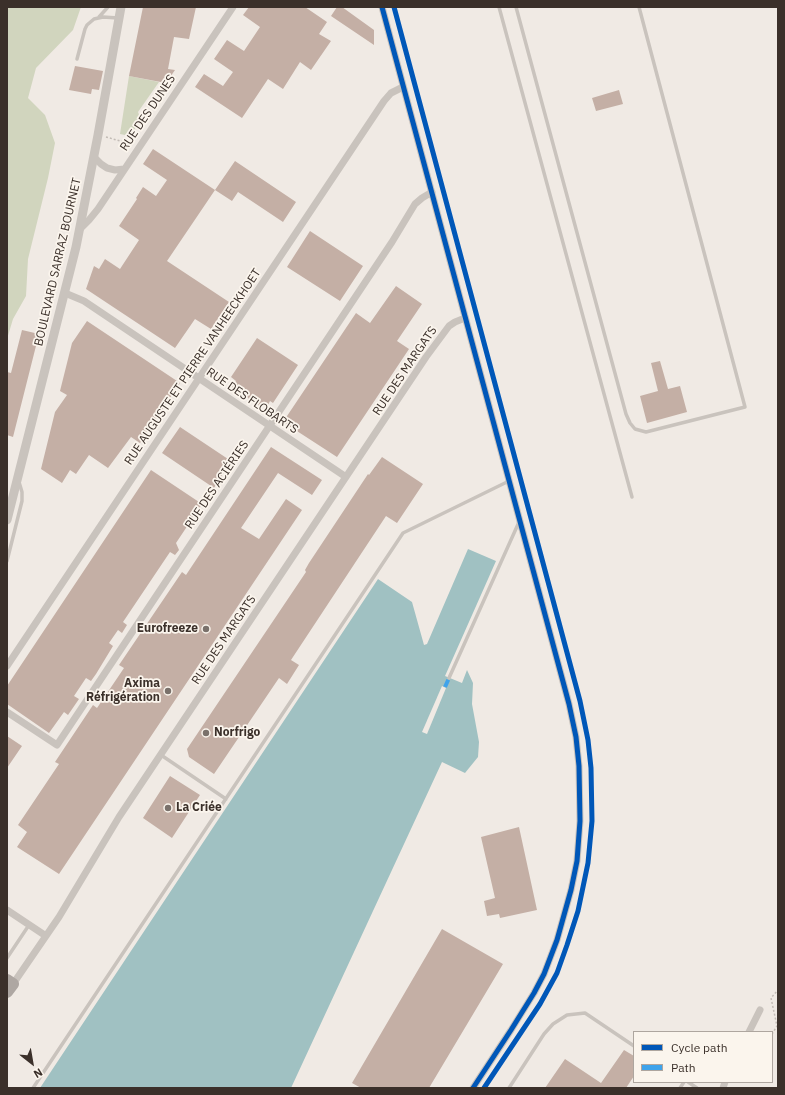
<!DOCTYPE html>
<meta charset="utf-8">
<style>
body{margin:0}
#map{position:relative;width:785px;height:1095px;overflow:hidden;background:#f0eae4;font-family:"IBM Plex Sans",sans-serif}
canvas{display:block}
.frame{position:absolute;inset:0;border:8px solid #3b302a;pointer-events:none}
.legend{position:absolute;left:633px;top:1031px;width:140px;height:52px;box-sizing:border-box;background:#fbf5ed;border:1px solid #aea69f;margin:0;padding:5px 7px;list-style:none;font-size:12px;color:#3b302a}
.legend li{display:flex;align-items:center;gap:8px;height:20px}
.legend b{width:20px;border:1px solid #aea69f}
.north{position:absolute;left:12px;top:1043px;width:40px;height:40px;-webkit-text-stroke:3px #fbf5ed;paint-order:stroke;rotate:149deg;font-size:11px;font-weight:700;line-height:16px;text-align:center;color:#3b302a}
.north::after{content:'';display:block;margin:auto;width:14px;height:18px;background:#3b302a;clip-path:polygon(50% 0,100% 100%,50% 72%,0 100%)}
</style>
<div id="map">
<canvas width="785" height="1095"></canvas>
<div class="frame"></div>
<ul class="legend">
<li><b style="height:5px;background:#0057b8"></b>Cycle path</li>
<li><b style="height:5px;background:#3fa3eb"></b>Path</li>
</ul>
<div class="north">N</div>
</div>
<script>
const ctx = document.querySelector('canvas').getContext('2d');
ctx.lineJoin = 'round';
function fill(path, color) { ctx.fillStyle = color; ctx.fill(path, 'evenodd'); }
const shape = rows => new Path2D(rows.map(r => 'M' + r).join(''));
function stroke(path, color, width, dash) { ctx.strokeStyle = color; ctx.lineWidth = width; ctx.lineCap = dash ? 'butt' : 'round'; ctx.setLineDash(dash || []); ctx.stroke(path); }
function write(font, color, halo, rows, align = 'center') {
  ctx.font = font + ' "IBM Plex Sans",sans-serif'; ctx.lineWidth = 3.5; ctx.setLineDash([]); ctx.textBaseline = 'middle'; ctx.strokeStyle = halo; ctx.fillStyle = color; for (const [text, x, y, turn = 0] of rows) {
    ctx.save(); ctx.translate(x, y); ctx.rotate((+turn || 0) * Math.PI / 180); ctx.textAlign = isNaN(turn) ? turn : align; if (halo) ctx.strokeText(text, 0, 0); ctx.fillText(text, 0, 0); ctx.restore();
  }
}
fill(shape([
 [7,7,81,7,73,30,36,68,28,98,45,115,55,143,48,178,28,259,26,296,13,319,7,339],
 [129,76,159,82,138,112,141,120,130,136,120,134]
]), '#d1d5be');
fill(shape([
 [468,549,496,561,445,676,462,683,467,670,473,683,472,704,479,742,478,757,465,773,442,762,291,1088,40,1088,378,579,412,602,424,645,427,644]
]), '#a0c1c2');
fill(shape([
 [442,686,446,688,427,734,422,732]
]), '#f0eae4');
fill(shape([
 [143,7,196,7,189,39,174,37,168,69,175,70,166,83,129,76],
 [249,7,305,7,327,22,319,34,331,41,311,70,300,62,283,89,268,79,242,118,195,87,204,74,223,86,233,72,214,59,227,40,244,51,260,27,243,15],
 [337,7,342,7,374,30,374,45,331,16],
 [75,66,103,71,99,90,92,89,91,94,69,90],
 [619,90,623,104,596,111,592,98],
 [153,149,215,190,167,261,229,302,211,329,195,319,175,348,86,289,94,266,99,269,105,259,120,269,139,240,119,226,137,199,136,198,143,187,156,196,167,180,143,164],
 [235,161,296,202,283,222,238,192,232,201,215,190],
 [310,231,363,266,340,301,287,267],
 [396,286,422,304,397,341,409,349,337,457,283,422,356,313,370,323],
 [87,321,180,383,140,443,131,437,108,468,89,455,76,474,70,470,62,483,41,469,55,412,67,395,60,391,72,343],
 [22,330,39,334,13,437,7,435,7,372,11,373],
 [257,338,298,365,273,403,270,401,267,407,263,405,261,407,232,387,236,381,231,377],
 [660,361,668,389,680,386,687,412,647,423,640,396,658,391,651,363],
 [180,427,231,461,214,488,162,453],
 [271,447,322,480,312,495,278,473,241,528,259,539,286,499,302,510,59,874,17,847,27,832,18,825,59,764,55,762,93,705,97,708,124,668,119,665,182,572,186,575],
 [382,457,423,484,397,523,386,516,291,660,299,665,287,684,279,678,214,774,189,757,187,749,306,572,305,570,309,563,368,474,369,475],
 [151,470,202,504,176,543,179,550,175,555,170,552,123,622,127,625,122,633,118,630,109,643,113,646,96,674,91,681,86,678,74,696,79,699,68,715,64,712,49,733,7,704,7,686],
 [7,736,22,746,7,768],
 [170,776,200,795,172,838,143,818],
 [519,827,537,910,500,918,499,914,487,916,484,901,495,898,481,837],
 [442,929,503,964,429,1088,361,1088,352,1083],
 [624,1050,634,1056,634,1076,626,1088,545,1088,565,1059,601,1083]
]), '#c4afa5');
stroke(shape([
 [106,137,131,144],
 [772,1034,777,1026,771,998,778,990]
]), '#c2bbb5', 1.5, [2, 2]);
stroke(shape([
 [499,7,632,497],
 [516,7,626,414,630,423,635,429,646,432,745,407,639,7],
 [99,17,108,7],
 [77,59,85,29,87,25,94,19,103,17,118,18],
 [7,561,22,501,22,492,19,482],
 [449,678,519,522],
 [161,755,226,799],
 [7,958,29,925],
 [688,1082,697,1088],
 [33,1088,403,533,509,481],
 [509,1088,544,1034,553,1024,567,1015,585,1013,634,1046],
 [680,1088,684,1082]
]), '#c9c3bd', 3.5);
stroke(shape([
 [382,7,569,704,576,737,579,766,580,821,577,861,571,890,557,940,544,974,534,993,511,1030,473,1088],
 [94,157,101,164,107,168,115,170,124,169],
 [80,229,89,220,98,209,233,7],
 [65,293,84,301,346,477],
 [7,666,384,101,391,93,403,87],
 [7,712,57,745,392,242,415,204,422,198,432,192],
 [7,910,46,936],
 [13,984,59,917,119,817,426,357,449,326,455,322,465,318],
 [749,1032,760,1010],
 [723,1088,725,1082]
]), '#c9c3bd', 7);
stroke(shape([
 [7,520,76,247,98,135,121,7]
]), '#c9c3bd', 9);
stroke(shape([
 [7,980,13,984,7,992]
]), '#aea7a2', 12);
stroke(shape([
 [445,687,449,678]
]), '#3fa3eb', 4, [8, 4]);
stroke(shape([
 [382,7,569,704,576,737,579,766,580,821,577,861,571,890,557,940,544,974,534,993,511,1030,473,1088],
 [394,7,580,701,588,740,591,768,592,821,588,863,578,911,567,945,557,973,540,1004,484,1088]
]), '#0057b8', 5);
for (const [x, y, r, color] of [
 [206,629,4,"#7a716b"],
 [168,691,4,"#7a716b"],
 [206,733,4,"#7a716b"],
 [168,808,4,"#7a716b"]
]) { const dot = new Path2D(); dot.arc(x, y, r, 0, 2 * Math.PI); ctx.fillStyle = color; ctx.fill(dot); stroke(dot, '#fbf5ed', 1.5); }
write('12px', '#3b302a', '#fbf5ed', [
 ["RUE DES DUNES",148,113,-56],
 ["BOULEVARD SARRAZ BOURNET",58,262,-77],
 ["RUE AUGUSTE ET PIERRE VANHEECKHOET",193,367,-56],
 ["RUE DES MARGATS",405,371,-56],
 ["RUE DES FLOBARTS",252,401,34],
 ["RUE DES ACIÉRIES",217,485,-56],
 ["RUE DES MARGATS",224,640,-56]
]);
write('bold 12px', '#3b302a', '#fbf5ed', [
 ["Eurofreeze",198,629],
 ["Axima",160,684],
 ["Réfrigération",160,698],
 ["Norfrigo",214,733,"left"],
 ["La Criée",176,808,"left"]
], 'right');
</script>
